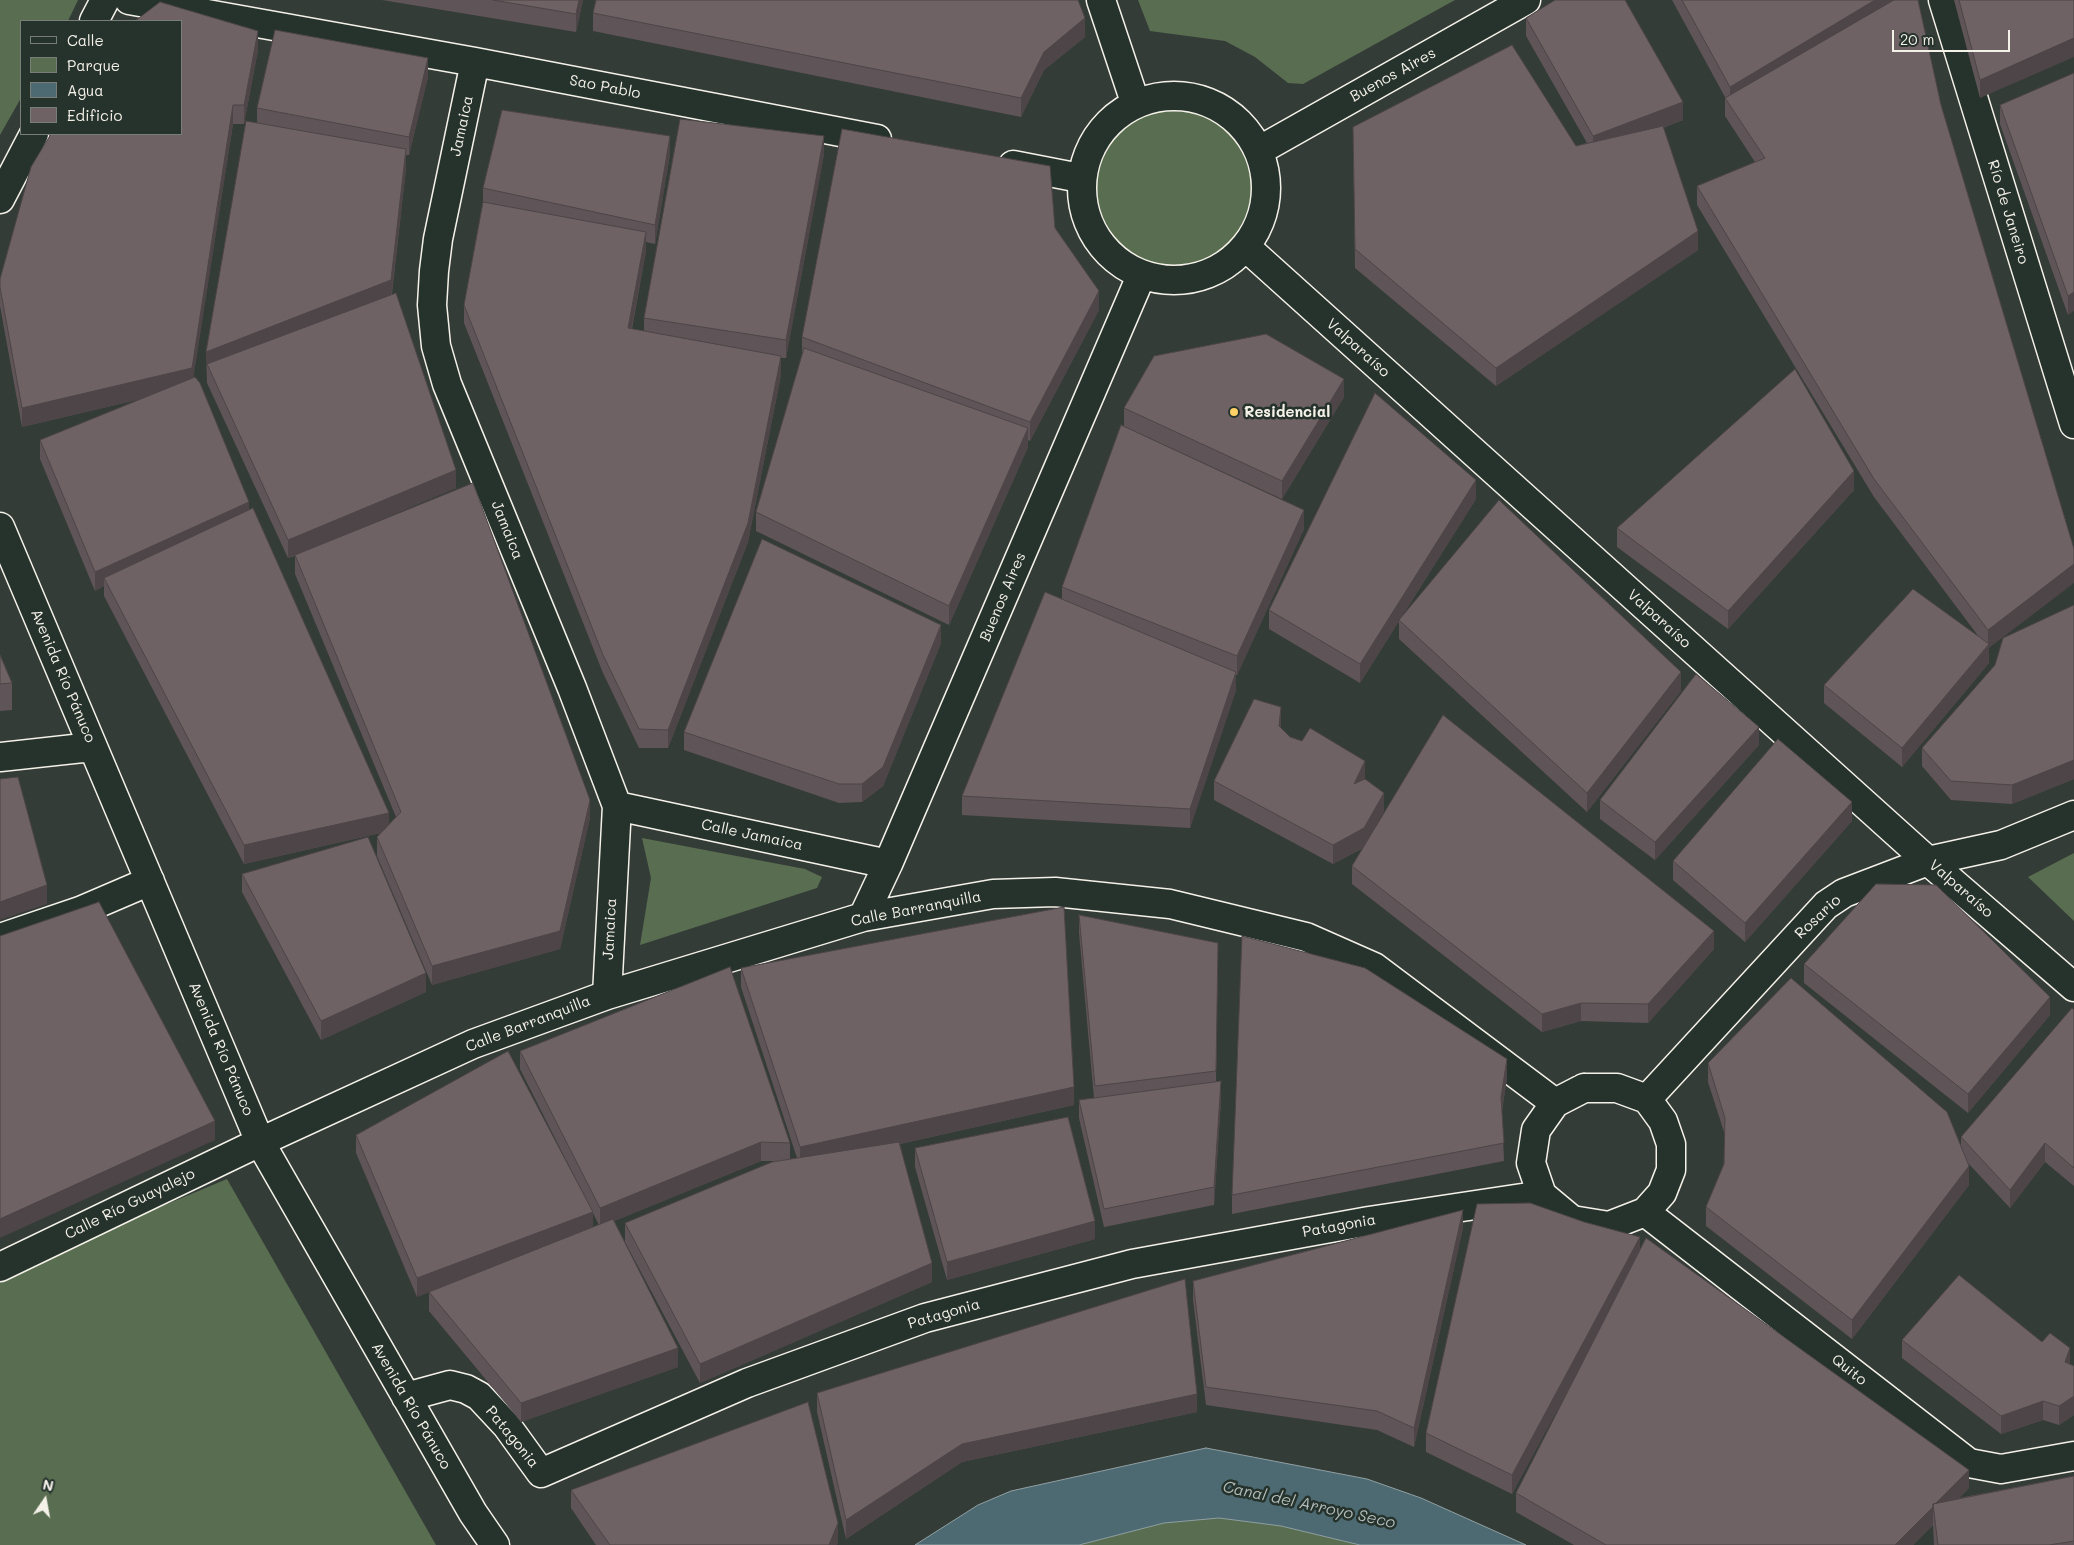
<!DOCTYPE html>
<meta charset="utf-8">
<style>
body{margin:0}
#map{position:relative;width:2074px;height:1545px;overflow:hidden;background:#343c38;font-family:Mali,sans-serif}
canvas{display:block}
.legend{position:absolute;left:20px;top:20px;width:162px;height:115px;box-sizing:border-box;background:#26332d;border:1px solid #787f78;margin:0;padding:6px 9px;list-style:none;font-size:15px;color:#f4f1e8}
.legend li{display:flex;align-items:center;gap:10px;height:25px}
.legend b{width:25px;border:1px solid #787f78}
.north{position:absolute;left:20px;top:1475px;width:50px;height:50px;-webkit-text-stroke:4px #26332d;paint-order:stroke;rotate:12deg;font-size:14px;font-weight:700;line-height:20px;text-align:center;color:#f4f1e8}
.north::after{content:'';display:block;margin:auto;width:18px;height:22px;background:#f4f1e8;clip-path:polygon(50% 0,100% 100%,50% 72%,0 100%)}
.scale{position:absolute;left:1892px;top:30px;width:118px;height:22px;box-sizing:border-box;border:2px solid #f4f1e8;border-top:0;padding-left:6px;font-size:15px;line-height:18px;white-space:nowrap;color:#f4f1e8;-webkit-text-stroke:4px #26332d;paint-order:stroke}
</style>
<div id="map">
<canvas width="2074" height="1545"></canvas>
<ul class="legend">
<li><b style="height:6px;background:#26332d"></b>Calle</li>
<li><b style="height:14px;background:#596d50"></b>Parque</li>
<li><b style="height:14px;background:#4d6a73"></b>Agua</li>
<li><b style="height:14px;background:#6e6265"></b>Edificio</li>
</ul>
<div class="north">N</div>
<div class="scale">20 m</div>
</div>
<script>
const ctx = document.querySelector('canvas').getContext('2d');
ctx.lineJoin = 'round';
function fill(path, color) { ctx.fillStyle = color; ctx.fill(path, 'evenodd'); }
const shape = rows => new Path2D(rows.map(r => 'M' + r).join(''));
function stroke(path, color, width, dash) { ctx.strokeStyle = color; ctx.lineWidth = width; ctx.lineCap = dash ? 'butt' : 'round'; ctx.setLineDash(dash || []); ctx.stroke(path); }
function write(font, color, halo, rows, align = 'center') {
  ctx.font = font + ' Mali,sans-serif'; ctx.lineWidth = 5; ctx.setLineDash([]); ctx.textBaseline = 'middle'; ctx.strokeStyle = halo; ctx.fillStyle = color; for (const [text, x, y, turn = 0] of rows) {
    ctx.save(); ctx.translate(x, y); ctx.rotate((+turn || 0) * Math.PI / 180); ctx.textAlign = isNaN(turn) ? turn : align; if (halo) ctx.strokeText(text, 0, 0); ctx.fillText(text, 0, 0); ctx.restore();
  }
}
fill(shape([
 [0,0,78,0,68,21,21,21,21,98,0,135],
 [1138,0,1455,0,1303,84,1288,83,1255,57,1225,41,1150,31],
 '1082 188a92 92 0 1 1 184 0a92 92 0 1 1-184 0Z',
 [642,838,805,869,822,877,817,888,640,945,651,878],
 [2074,853,2074,921,2028,877],
 [227,1179,436,1545,0,1545,0,1274],
 [1219,1518,1281,1526,1360,1545,1079,1545,1164,1523]
]), '#596d50');
const water = shape([
 [1206,1448,1367,1479,1421,1498,1526,1545,1360,1545,1281,1526,1219,1518,1164,1523,1079,1545,915,1545,978,1505,1011,1491,1206,1448]
]);
fill(water, '#4d6a73');
stroke(water, '#90a0a2', 1);
const minor = shape([
 [129,0,475,62,877,139],
 [1101,0,1135,102],
 [1943,0,2074,424],
 [94,21,105,0],
 [475,62,438,239,434,271,432,305,436,346,447,384,572,688,617,806,607,995],
 '1082 188a92 92 0 1 1 184 0a92 92 0 1 1-184 0Z',
 [1260,150,1526,0],
 [1013,165,1080,178],
 [0,199,34,134],
 [1247,248,1928,861,2074,987],
 [0,527,260,1142,473,1513,495,1545],
 [0,757,92,747],
 [617,806,888,864],
 [863,917,888,864,1141,276],
 [0,938,80,911,150,881],
 [1584,1088,1617,1088,1647,1099,1663,1121,1671,1144,1671,1170,1662,1193,1645,1212,1609,1226,1572,1220,1542,1195,1531,1163,1536,1130,1555,1103,1584,1088],
 [1647,1099,1826,905,1844,893,1928,861,2001,845,2074,815],
 [1645,1212,1969,1463,2001,1469,2074,1456],
 [0,1267,260,1142,473,1044,607,995,863,917,993,894,1055,892,1170,904,1306,937,1374,967,1555,1103],
 [406,1397,450,1385,466,1389,479,1396,507,1426,541,1473,747,1383,925,1318,1132,1264,1369,1221,1542,1195]
]);
stroke(minor, '#f4f1e8', 31);
stroke(minor, '#26332d', 28);
fill(shape([
 [382,0,583,0,576,32],
 [1672,0,1918,0,1941,105,2074,549,1989,648,1989,663,1902,767,1824,703,1824,685,1979,637,1874,497,1697,205,1697,186,1755,162,1725,116,1725,97],
 [1954,0,2074,0,1980,98],
 [593,13,1085,37,1044,70,1021,117,593,31],
 [1526,18,1683,120,1663,128,1698,250,1496,386,1355,268,1353,127,1576,146,1587,143,1526,36],
 [258,50,244,124,233,124,193,378,249,509,389,824,396,817,295,574,295,556,288,558,207,383,206,352,257,123,257,108,428,77,409,155,406,155,406,168,392,294,456,488,325,543,590,818,560,949,432,985,377,856,377,837,381,833,244,864,104,596,104,586,95,591,40,459,40,440,141,399,22,427,0,306,0,279],
 [2074,73,2068,315,2000,124,2000,105],
 [670,154,655,244,646,242,646,251,632,329,644,331,644,318,824,154,786,358,781,358,781,375,748,542,668,748,639,748,603,673,464,323,464,305,483,203,483,188],
 [1055,228,1099,310,1030,441,1028,440,1028,447,949,625,756,531,756,512,802,355,802,337],
 [1344,397,1282,499,1134,431,1304,529,1237,675,1236,675,1236,690,1190,828,962,815,962,796,1062,599,1062,587,1124,426,1124,408],
 [1854,490,1728,629,1617,547,1617,528],
 [1476,499,1360,683,1269,629,1269,610],
 [2074,605,2074,779,2012,804,1951,800,1922,766,1922,748],
 [1399,620,1681,691,1587,812,1399,639],
 [941,643,883,786,862,802,839,803,684,750,684,732],
 [0,655,12,683,12,710,0,711],
 [1280,728,1290,737,1365,780,1384,811,1372,832,1714,949,1648,1023,1581,1021,1542,1032,1352,884,1352,866,1363,848,1333,864,1214,800,1214,781],
 [1759,745,1655,860,1600,819,1600,800],
 [1852,821,1745,942,1673,880,1673,861],
 [242,874,426,992,321,1040,242,892],
 [1079,915,1218,943,1216,1082,1221,1100,1214,1205,1104,1227,1079,1118,1079,1100,1094,1098,1079,933],
 [1804,964,2050,1015,1968,1113,1804,983],
 [741,968,1074,1105,900,1144,932,1282,700,1383,625,1242,625,1223,775,1161,761,1161,614,1221,678,1367,521,1422,429,1311,429,1292,433,1290,417,1297,356,1153,356,1135,593,1227,599,1225,520,1069,520,1051,790,1143,790,1159,797,1158,741,987],
 [2074,1010,2074,1186,2045,1162,2010,1208,1967,1162,1969,1185,1852,1339,1706,1226,1706,1207,1724,1164,1725,1135,1708,1082,1708,1063,1961,1146,1961,1137],
 [1507,1078,1502,1111,1504,1161,1232,1214,1232,1195],
 [915,1148,1095,1239,947,1280,915,1167],
 [1463,1228,1414,1447,1377,1430,1206,1405,1193,1300,1193,1281],
 [1640,1248,1969,1488,1959,1498,2074,1476,2074,1545,1934,1545,1933,1525,1913,1545,1574,1545,1516,1512,1516,1493,1570,1386,1512,1494,1426,1452,1426,1433],
 [1902,1340,2070,1364,2074,1366,2074,1415,2059,1425,2043,1420,2001,1434,1902,1358],
 [817,1393,1197,1412,962,1462,846,1539,817,1412],
 [571,1490,838,1541,837,1545,596,1545,571,1508]
]), '#5f5457');
fill(shape([
 [579,0,583,0,576,32,576,14],
 [1875,0,1907,0,1730,106,1730,87],
 [1085,18,1085,37,1044,70,1021,117,1021,98,1044,52],
 [258,31,258,50,244,124,244,105],
 [2074,38,2074,57,1980,98,1980,80],
 [428,58,428,77,409,155,409,137],
 [1683,102,1683,120,1593,154,1593,136],
 [233,105,233,124,192,387,22,427,22,408],
 [670,136,670,154,655,244,655,225],
 [824,136,824,154,786,358,786,340],
 [406,149,406,168,391,299,207,364,207,370,206,370,206,352],
 [1698,231,1698,250,1496,386,1496,368],
 [646,232,646,251,628,347,628,328],
 [1099,291,1099,310,1030,441,1030,422],
 [2074,292,2074,311,2068,315,2068,296],
 [781,356,781,375,748,542,668,748,668,730],
 [1344,379,1344,397,1282,499,1282,481],
 [1028,428,1028,447,949,625,949,606],
 [456,470,456,488,288,558,288,540],
 [1854,471,1854,490,1728,629,1728,611],
 [1476,480,1476,499,1360,683,1360,664],
 [249,502,249,520,104,578,104,586,95,591,95,572],
 [1304,510,1304,529,1237,675,1237,656],
 [2074,564,2074,583,1989,648,1989,663,1902,767,1902,748,1988,646,1988,630],
 [941,625,941,643,883,786,862,802,862,784],
 [1236,672,1236,690,1190,828,1190,809],
 [1681,672,1681,691,1587,812,1587,793],
 [1281,707,1281,726,1279,745,1279,726],
 [1759,727,1759,745,1655,860,1655,842],
 [2074,760,2074,779,2012,804,2012,785],
 [1365,761,1365,779,1354,784],
 [1384,793,1384,811,1364,847,1333,864,1333,845],
 [590,800,590,818,560,949,432,985,432,966],
 [1852,802,1852,821,1745,942,1745,923],
 [389,813,389,831,244,864,244,845],
 [47,885,47,904,0,920,0,902],
 [1714,931,1714,949,1648,1023,1648,1004],
 [426,973,426,992,321,1040,321,1021],
 [2050,997,2050,1015,1968,1113,1968,1094],
 [1581,1003,1581,1021,1542,1032,1542,1014],
 [1507,1059,1507,1078,1501,1116,1501,1097],
 [1221,1081,1221,1100,1214,1205,1214,1187],
 [1074,1087,1074,1105,800,1166,800,1147],
 [215,1121,215,1140,0,1238,0,1219],
 [761,1142,761,1161,600,1227,600,1208],
 [2045,1143,2045,1162,2010,1208,2010,1190],
 [1969,1166,1969,1185,1852,1339,1852,1320],
 [1463,1210,1463,1228,1414,1447,1414,1428],
 [593,1212,593,1231,417,1297,417,1278],
 [1095,1221,1095,1239,947,1280,947,1262],
 [1640,1237,1640,1256,1512,1494,1512,1475],
 [932,1263,932,1282,700,1383,700,1364],
 [678,1348,678,1367,521,1422,521,1403],
 [2070,1348,2070,1367,2065,1362],
 [1197,1394,1197,1412,962,1462,846,1539,846,1520,962,1444],
 [2074,1396,2074,1415,2059,1425,2059,1406],
 [2043,1401,2043,1420,2001,1434,2001,1416],
 [1969,1470,1969,1488,1935,1523,1933,1506],
 [1933,1507,1933,1525,1913,1545,1895,1545],
 [838,1523,838,1541,837,1545,829,1545]
]), '#4d4547');
const building = shape([
 [493,0,579,0,576,14,493,0],
 [596,0,1078,0,1085,18,1044,52,1021,98,593,13,596,0],
 [1555,0,1625,0,1683,102,1593,136,1526,18,1555,0],
 [1682,0,1875,0,1730,87,1682,0],
 [1894,0,1918,0,1941,105,2074,549,2074,564,1988,630,1874,479,1697,186,1765,158,1725,98,1894,0],
 [1959,0,2074,0,2074,38,1980,80,1959,0],
 [160,2,258,31,244,105,233,105,192,368,22,408,0,287,0,279,31,167,51,134,181,134,181,21,135,21,160,2],
 [275,30,428,58,409,137,257,108,275,30],
 [1512,45,1576,146,1663,126,1698,231,1496,368,1355,249,1353,127,1512,45],
 [2074,73,2074,292,2068,296,2000,105,2074,73],
 [502,110,670,136,655,225,483,188,502,110],
 [680,119,824,136,786,340,644,318,680,119],
 [246,121,406,149,391,280,206,352,246,121],
 [842,129,1050,166,1055,228,1099,291,1030,422,802,337,842,129],
 [483,202,646,232,628,328,781,356,748,523,668,730,639,729,603,655,464,305,483,202],
 [396,293,456,470,288,540,207,364,396,293],
 [1266,334,1344,379,1282,481,1124,408,1154,356,1266,334],
 [804,348,1028,428,949,606,756,512,804,348],
 [1795,369,1854,471,1728,611,1617,528,1795,369],
 [195,377,200,383,249,502,95,572,40,440,195,377],
 [1375,393,1476,480,1360,664,1269,610,1375,393],
 [1121,425,1304,510,1237,656,1062,587,1121,425],
 [473,483,590,800,560,931,432,966,377,837,401,812,295,555,473,483],
 [1499,500,1681,672,1587,793,1399,620,1499,500],
 [253,508,389,813,244,845,104,578,253,508],
 [762,539,941,625,883,767,862,784,839,784,684,732,762,539],
 [1913,589,1989,644,1902,748,1824,685,1913,589],
 [1045,592,1236,672,1190,809,962,796,1045,592],
 [2074,605,2074,760,2012,785,1951,781,1922,748,1995,665,2003,638,2074,605],
 [0,655,12,683,0,684,0,655],
 [1696,674,1759,727,1655,842,1600,800,1696,674],
 [1254,699,1281,707,1279,726,1290,737,1302,741,1310,728,1365,761,1354,784,1365,779,1384,793,1364,828,1333,845,1214,781,1254,699],
 [1443,715,1714,931,1648,1004,1581,1003,1542,1014,1352,866,1443,715],
 [1778,739,1852,802,1745,923,1673,861,1778,739],
 [18,777,47,885,0,902,0,779,18,777],
 [368,837,426,973,321,1021,242,874,368,837],
 [1876,884,1936,885,2050,997,1968,1094,1804,964,1876,884],
 [99,902,215,1121,0,1219,0,936,99,902],
 [1064,907,1074,1087,800,1147,741,968,1064,907],
 [1079,915,1218,943,1216,1071,1095,1086,1079,915],
 [1242,936,1365,968,1507,1059,1501,1097,1504,1143,1232,1195,1242,936],
 [730,967,790,1143,761,1142,600,1208,520,1051,730,967],
 [1791,978,1947,1112,1969,1166,1852,1320,1706,1207,1724,1164,1725,1118,1708,1063,1791,978],
 [2072,1008,2074,1010,2074,1168,2045,1143,2010,1190,1961,1137,2072,1008],
 [508,1051,593,1212,417,1278,356,1135,508,1051],
 [1221,1081,1214,1187,1104,1209,1079,1100,1221,1081],
 [1068,1117,1095,1221,947,1262,915,1148,1068,1117],
 [899,1142,932,1263,700,1364,625,1223,772,1162,899,1142],
 [1530,1203,1584,1222,1640,1237,1512,1475,1426,1433,1477,1204,1530,1203],
 [1463,1210,1414,1428,1377,1411,1206,1387,1193,1281,1463,1210],
 [613,1219,678,1348,521,1403,429,1292,613,1219],
 [1646,1238,1969,1470,1936,1503,1933,1504,1933,1507,1895,1545,1606,1545,1516,1493,1646,1238],
 [1959,1275,2042,1342,2050,1333,2070,1348,2065,1362,2074,1366,2074,1396,2059,1406,2043,1401,2001,1416,1902,1340,1959,1275],
 [1185,1279,1197,1394,962,1444,846,1520,817,1393,1185,1279],
 [808,1402,838,1523,829,1545,610,1545,571,1490,808,1402],
 [2074,1476,2074,1541,2049,1545,1938,1545,1933,1504,2074,1476]
]);
fill(building, '#6e6265');
stroke(building, '#4d4547', 1);
for (const [x, y, r, color] of [
 [1234,412,5,"#ffd166"]
]) { const dot = new Path2D(); dot.arc(x, y, r, 0, 2 * Math.PI); ctx.fillStyle = color; ctx.fill(dot); stroke(dot, '#26332d', 2); }
write('15px', '#f4f1e8', '#26332d', [
 ["Buenos Aires",1393,75,-29],
 ["Sao Pablo",605,87,11],
 ["Jamaica",462,126,-78],
 ["Río de Janeiro",2008,212,73],
 ["Valparaíso",1358,348,42],
 ["Jamaica",507,530,68],
 ["Buenos Aires",1003,597,-67],
 ["Valparaíso",1659,619,42],
 ["Avenida Río Pánuco",63,676,67],
 ["Calle Jamaica",752,835,12],
 ["Valparaíso",1961,889,41],
 ["Calle Barranquilla",916,909,-11],
 ["Rosario",1818,917,-43],
 ["Jamaica",610,929,-87],
 ["Calle Barranquilla",528,1024,-21],
 ["Avenida Río Pánuco",221,1049,67],
 ["Calle Río Guayalejo",130,1204,-26],
 ["Patagonia",1339,1226,-10],
 ["Patagonia",944,1314,-16],
 ["Quito",1849,1370,38],
 ["Avenida Río Pánuco",411,1406,60],
 ["Patagonia",512,1437,51]
]);
write('bold 15px', '#f4f1e8', '#26332d', [
 ["Residencial",1244,412]
], 'left');
write('italic 16px', '#b1bbb9', '#26332d', [
 ["Canal del Arroyo Seco",1309,1505,12]
]);
</script>
